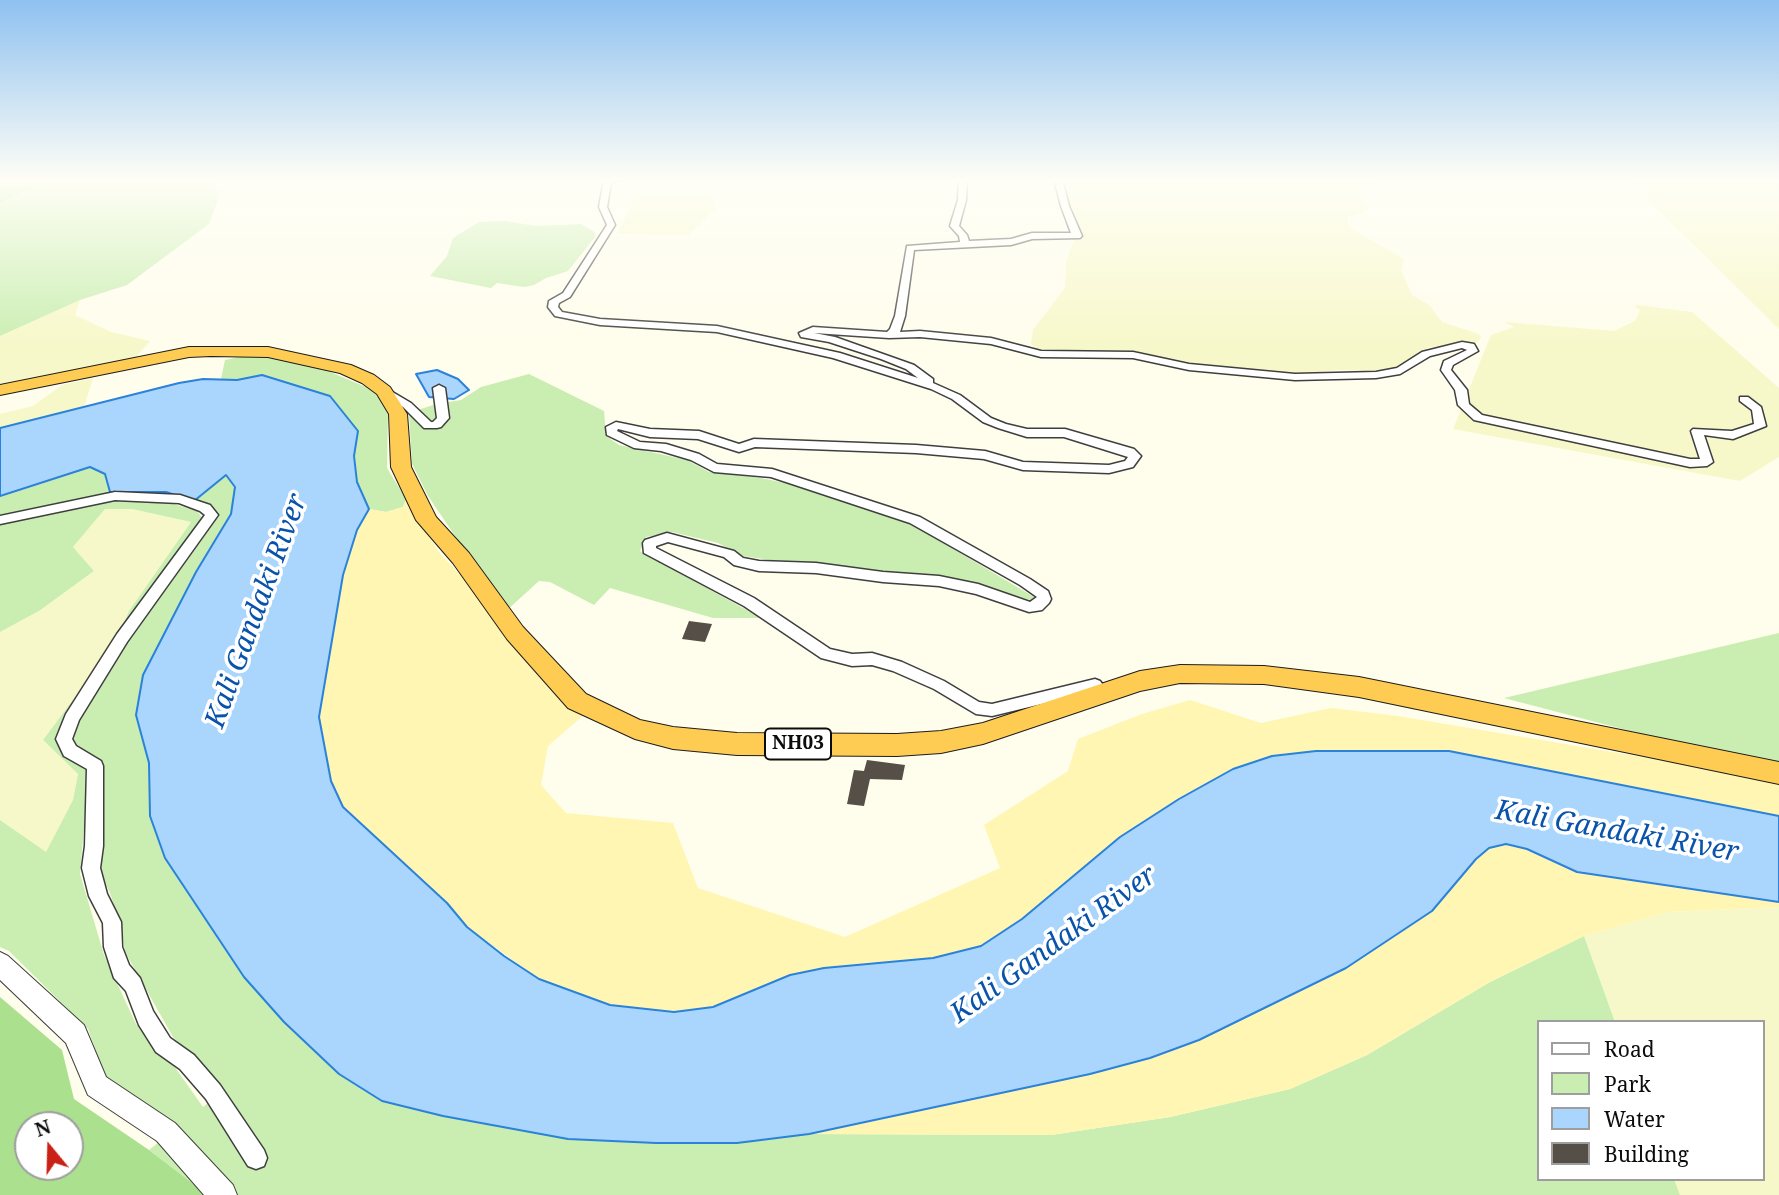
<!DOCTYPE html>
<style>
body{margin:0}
#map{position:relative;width:1779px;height:1195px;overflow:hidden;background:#fffdec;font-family:"Noto Serif",serif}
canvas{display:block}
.legend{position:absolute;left:1537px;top:1020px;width:228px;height:161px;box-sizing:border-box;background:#fff;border:2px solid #9e9e9e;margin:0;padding:9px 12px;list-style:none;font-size:21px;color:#0c0c0c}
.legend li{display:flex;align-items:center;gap:14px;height:35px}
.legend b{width:35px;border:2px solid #9e9e9e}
.north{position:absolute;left:14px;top:1111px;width:70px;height:70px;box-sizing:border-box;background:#fff;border:2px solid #9e9e9e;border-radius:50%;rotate:341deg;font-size:19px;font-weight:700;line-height:28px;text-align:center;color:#0c0c0c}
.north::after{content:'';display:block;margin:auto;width:24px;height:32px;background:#ca2116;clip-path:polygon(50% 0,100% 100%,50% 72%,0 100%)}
</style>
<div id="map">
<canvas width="1779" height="1195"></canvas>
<ul class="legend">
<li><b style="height:9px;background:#fff"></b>Road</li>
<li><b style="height:19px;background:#caeeb1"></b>Park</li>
<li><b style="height:19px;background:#aad5fc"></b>Water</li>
<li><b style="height:19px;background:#564f48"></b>Building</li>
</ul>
<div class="north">N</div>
</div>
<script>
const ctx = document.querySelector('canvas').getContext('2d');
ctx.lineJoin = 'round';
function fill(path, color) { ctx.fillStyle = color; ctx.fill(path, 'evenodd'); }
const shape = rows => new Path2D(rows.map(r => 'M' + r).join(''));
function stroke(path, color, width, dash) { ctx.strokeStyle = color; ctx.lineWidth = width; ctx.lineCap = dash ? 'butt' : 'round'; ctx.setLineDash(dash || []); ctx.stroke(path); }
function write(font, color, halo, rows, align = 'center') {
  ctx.font = font + ' "Noto Serif",serif'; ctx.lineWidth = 7; ctx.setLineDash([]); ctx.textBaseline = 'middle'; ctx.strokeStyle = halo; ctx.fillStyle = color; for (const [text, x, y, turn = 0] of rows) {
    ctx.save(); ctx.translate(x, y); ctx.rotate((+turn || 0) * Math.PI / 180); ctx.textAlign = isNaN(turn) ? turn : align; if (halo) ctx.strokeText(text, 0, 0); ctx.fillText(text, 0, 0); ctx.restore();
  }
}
fill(shape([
 [1062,179,1381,179,1357,194,1368,208,1363,213,1348,217,1349,227,1402,258,1404,261,1401,270,1412,295,1429,305,1442,322,1476,333,1481,336,1480,339,1474,345,1429,347,1399,368,1382,371,1338,370,1301,374,1184,364,1126,351,1067,352,1038,349,1031,344,1033,330,1065,288,1066,263,1074,239,1081,237,1069,207],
 [1627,179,1779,179,1779,329,1702,253],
 [712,195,716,208,689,235,617,234,636,196],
 [80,300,75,315,111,332,150,341,136,357,0,386,0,336],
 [1638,305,1692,312,1779,388,1779,457,1740,481,1453,429,1491,335,1514,327,1504,322,1614,331,1635,321,1640,310,1634,306],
 [93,378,84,407,0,428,0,414,33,406,62,385],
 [105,509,132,509,191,522,129,611,106,663,43,740,78,774,73,800,46,853,0,820,0,632,39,611,94,571,73,547],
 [1779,907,1779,1195,1680,1195,1674,1179,1763,1179,1763,1022,1615,1022,1584,936,1668,912]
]), '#f7f8c9');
fill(shape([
 [50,179,212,179,219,197,209,224,127,285,80,300,0,336,0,203],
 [505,221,537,226,581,224,596,233,595,237,568,271,546,278,534,285,524,287,497,283,491,288,430,276,447,256,453,238,479,222],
 [253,354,323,369,373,390,388,411,387,468,406,499,403,507,386,512,369,509,357,482,354,456,358,431,330,396,262,375,237,380,221,379,225,360],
 [529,374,604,411,606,436,619,445,687,460,709,472,761,478,790,484,906,521,1034,597,1031,600,937,576,777,561,743,556,718,543,672,532,646,537,640,551,761,618,713,618,610,588,594,605,550,582,539,581,506,611,428,496,412,464,409,413,436,404,461,400,481,387],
 [90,467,105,474,110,492,0,518,0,496],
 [226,475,235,488,231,514,196,572,143,675,136,715,149,763,150,816,165,858,244,977,284,1022,339,1074,382,1101,443,1116,568,1139,656,1143,737,1143,809,1134,1051,1135,1170,1117,1290,1089,1367,1055,1490,982,1584,936,1615,1022,1539,1022,1539,1179,1674,1179,1680,1195,208,1195,149,1150,174,1130,107,1082,88,1029,9,951,0,947,0,820,46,852,73,800,78,774,43,740,115,644,129,611,191,522,132,509,105,509,73,547,94,571,39,611,0,632,0,525,102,501,167,502,197,511,204,520,151,587,60,741,73,762,89,769,80,874,104,955,136,1024,174,1066,203,1107,224,1090,173,1037,125,952,121,927,110,893,99,870,103,767,95,757,71,743,77,719,102,684,108,670,136,626,216,516,215,509,194,501],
 [1779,633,1779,763,1676,743,1504,698]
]), '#caeeb1');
fill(shape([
 [0,179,50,179,0,203],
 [0,997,62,1050,74,1099,149,1150,208,1195,0,1195],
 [28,1125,70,1125,70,1167,28,1167]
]), '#abe08f');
fill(shape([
 [406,499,438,551,587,712,548,746,541,785,566,813,673,823,698,888,845,937,1000,868,984,825,1068,771,1078,739,1142,714,1190,700,1261,723,1331,708,1398,716,1779,780,1779,816,1449,751,1316,751,1272,756,1232,769,1179,799,1120,837,1022,919,981,946,933,958,824,968,790,975,713,1007,674,1012,610,1005,539,979,467,927,447,903,343,807,331,781,319,718,343,575,357,530,369,509,386,512,403,507],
 [1506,844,1527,849,1577,872,1779,902,1779,907,1668,912,1584,936,1490,982,1367,1055,1290,1089,1170,1117,1051,1135,809,1134,1090,1074,1432,911,1476,859,1489,848]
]), '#fff6b4');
const water = shape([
 [437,370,458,379,469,390,454,399,429,397,416,374,437,370],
 [262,375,330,396,358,431,354,456,357,482,369,509,357,530,343,575,319,717,331,781,343,807,447,903,467,927,504,956,539,979,610,1005,674,1012,713,1007,790,975,824,968,933,958,981,946,1022,919,1120,837,1179,799,1233,769,1272,756,1316,751,1449,751,1779,816,1779,902,1577,872,1527,849,1506,844,1489,848,1476,859,1432,911,1346,968,1199,1040,1150,1058,1090,1074,809,1134,737,1143,656,1143,568,1139,443,1116,382,1101,339,1074,284,1022,244,977,165,858,150,816,149,763,136,715,143,675,196,572,231,514,235,487,226,475,194,501,166,492,110,492,105,474,90,467,0,496,0,428,179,383,203,379,237,380,262,375]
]);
fill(water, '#aad5fc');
stroke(water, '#2a82db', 2);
fill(shape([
 [689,621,712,624,705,642,682,639],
 [867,760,905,765,902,780,870,779,864,806,847,804,854,770,864,771]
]), '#564f48');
const minor = shape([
 [604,179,626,179,611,183,607,207,615,225,570,297,559,303,558,307,562,312,600,319,717,326,840,353,918,378,906,369,881,359,829,342,801,337,799,333,813,327,887,332,890,329,895,316,907,246,960,242,959,236,950,226,958,200,959,179,967,179,966,200,959,226,967,235,969,241,1011,239,1032,233,1071,233,1061,206,1054,179,1062,179,1069,206,1082,236,1080,238,1032,239,1011,245,914,250,905,316,900,332,920,331,991,338,1041,351,1133,352,1189,364,1295,374,1376,372,1397,368,1422,352,1462,342,1474,344,1478,351,1453,365,1451,370,1467,390,1469,404,1482,415,1690,459,1700,459,1691,431,1693,429,1732,431,1754,424,1752,410,1740,401,1740,397,1748,397,1761,407,1766,426,1733,439,1704,435,1713,462,1707,466,1690,467,1474,420,1458,405,1455,390,1441,370,1444,361,1467,350,1462,348,1430,356,1400,374,1376,378,1295,380,1189,370,1133,358,1041,357,991,344,920,337,889,338,814,333,835,337,914,365,933,379,933,383,960,395,991,418,1006,424,1027,429,1065,429,1134,449,1141,456,1133,467,1109,473,1023,470,984,459,916,453,755,447,739,452,698,439,650,437,618,429,617,431,640,442,666,444,699,454,717,464,772,469,920,517,1030,579,1048,591,1051,599,1049,603,1042,610,1029,612,976,594,939,586,883,582,816,573,759,571,734,565,724,557,668,542,656,546,656,548,754,598,830,649,852,654,872,653,902,662,944,681,979,702,992,704,1095,679,1100,681,1108,692,1105,696,1100,698,1095,696,1091,692,992,716,976,714,934,689,893,671,872,665,852,666,821,658,744,606,644,553,643,543,645,540,667,533,734,551,743,558,759,561,816,563,883,572,939,576,978,584,1030,602,1037,597,1020,585,910,523,771,477,714,472,691,460,661,451,634,448,607,435,606,427,616,422,650,429,699,431,739,444,754,439,916,445,985,451,1023,462,1109,465,1125,461,1128,457,1064,437,1027,437,998,428,983,422,952,399,931,389,833,358,717,332,600,325,555,316,548,307,549,301,563,293,607,225,599,207,604,179],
 [439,385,445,388,449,418,441,427,437,428,424,428,403,407,379,392,385,389,389,390,411,403,431,422,433,422,437,418,433,388,439,385],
 [115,492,180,495,210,505,218,515,127,642,79,720,72,739,76,746,101,761,103,766,103,846,100,868,107,894,121,922,122,947,129,965,140,978,153,1011,170,1038,194,1055,220,1085,264,1150,267,1158,264,1166,256,1169,248,1166,206,1099,180,1069,156,1052,139,1025,126,991,114,978,104,947,103,923,89,896,82,868,85,846,87,769,64,756,56,739,66,714,117,634,205,515,200,511,179,503,115,500,0,524,0,516,115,492]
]);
const tertiary = shape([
 [0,952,8,956,84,1025,106,1077,175,1123,233,1185,237,1195,204,1195,157,1141,88,1095,66,1043,0,980,0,952]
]);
const trunk = shape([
 [189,347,268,347,351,365,374,375,390,387,407,414,411,467,436,517,469,553,523,627,586,694,640,720,673,727,737,733,897,734,941,731,983,723,1140,671,1180,665,1264,666,1359,677,1779,762,1779,784,1359,697,1264,684,1180,683,1140,691,983,744,941,753,897,756,737,755,673,749,635,739,568,708,507,639,453,563,416,520,391,467,389,414,377,394,362,383,340,373,268,357,211,356,189,357,0,395,0,385,189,347]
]);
stroke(minor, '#3f3f3f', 3);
stroke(tertiary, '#3f3f3f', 2);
stroke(trunk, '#1d1d1d', 2);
fill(minor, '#fff');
fill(tertiary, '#fff');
fill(trunk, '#ffcc53');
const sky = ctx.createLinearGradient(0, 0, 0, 347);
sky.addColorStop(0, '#8fc1f0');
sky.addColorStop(0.52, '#fffef6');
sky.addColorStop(1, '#fffef600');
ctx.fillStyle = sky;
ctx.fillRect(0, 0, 1779, 347);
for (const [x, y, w] of [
 [798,744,66]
]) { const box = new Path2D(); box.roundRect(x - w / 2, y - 15.5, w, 31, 5); ctx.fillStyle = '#fff'; ctx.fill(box); stroke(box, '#0c0c0c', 2); }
write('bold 19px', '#0c0c0c', null, [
 ["NH03",798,744]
]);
write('italic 28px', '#0953ab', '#fff', [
 ["Kali Gandaki River",257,611,-70],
 ["Kali Gandaki River",1617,832,10],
 ["Kali Gandaki River",1054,945,-36]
]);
</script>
